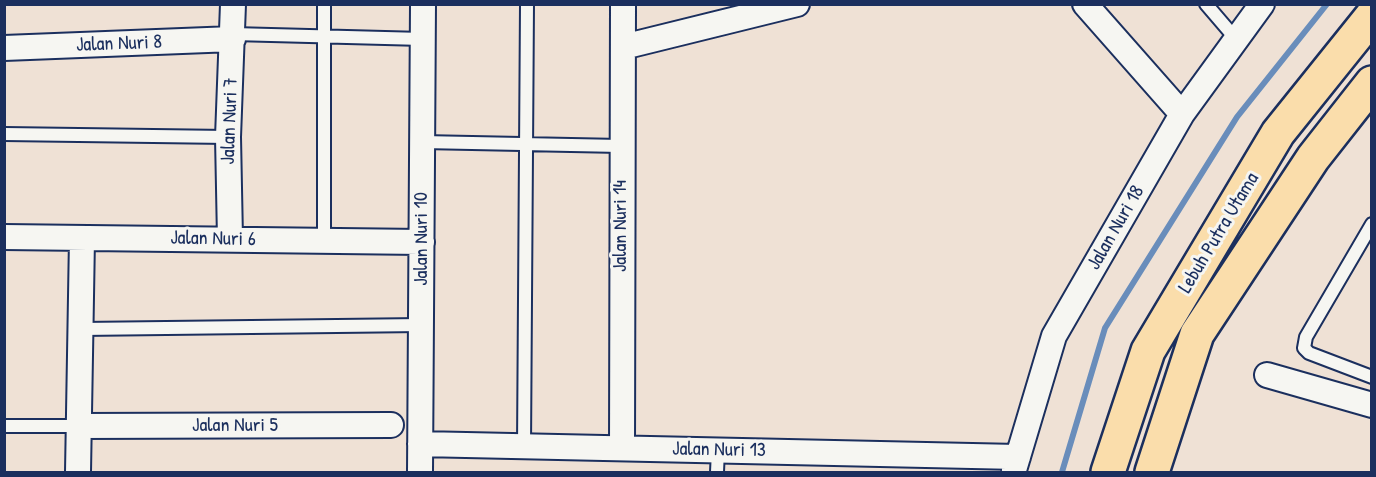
<!DOCTYPE html>
<style>
body{margin:0}
#map{position:relative;width:1376px;height:477px;overflow:hidden;background:#efe1d5;font-family:"Patrick Hand",sans-serif}
canvas{display:block}
.frame{position:absolute;inset:0;border:6px solid #1b2f5e;pointer-events:none}
</style>
<div id="map">
<canvas width="1376" height="477"></canvas>
<div class="frame"></div>
</div>
<script>
const ctx = document.querySelector('canvas').getContext('2d');
ctx.lineJoin = 'round';
const shape = rows => new Path2D(rows.map(r => 'M' + r).join(''));
function stroke(path, color, width, dash) { ctx.strokeStyle = color; ctx.lineWidth = width; ctx.lineCap = dash ? 'butt' : 'round'; ctx.setLineDash(dash || []); ctx.stroke(path); }
function write(font, color, halo, rows, align = 'center') {
  ctx.font = font + ' "Patrick Hand",sans-serif'; ctx.lineWidth = 6; ctx.setLineDash([]); ctx.textBaseline = 'middle'; ctx.strokeStyle = halo; ctx.fillStyle = color; for (const [text, x, y, turn = 0] of rows) {
    ctx.save(); ctx.translate(x, y); ctx.rotate((+turn || 0) * Math.PI / 180); ctx.textAlign = isNaN(turn) ? turn : align; if (halo) ctx.strokeText(text, 0, 0); ctx.fillText(text, 0, 0); ctx.restore();
  }
}
stroke(shape([
 [1062,472,1105,328,1237,117,1327,4]
]), '#698dbb', 6);
const lane = shape([
 [1206,4,1236,39],
 [233,34,423,39],
 [4,134,228,137],
 [422,142,621,146],
 [1372,224,1306,337,1304,348,1309,353,1372,377],
 [324,240,324,4],
 [81,329,422,325],
 [4,426,79,426],
 [524,446,527,4],
 [717,472,718,450]
]);
const street = shape([
 [1085,4,1182,114],
 [623,47,797,4],
 [4,48,233,39],
 [4,237,422,242],
 [230,239,228,137,233,4],
 [1267,375,1372,405],
 [79,426,391,425],
 [420,444,1018,457],
 [622,448,623,4],
 [1014,470,1054,336,1182,114,1262,4],
 [78,472,82,238],
 [420,472,423,4]
]);
const primary = shape([
 [1108,472,1148,351,1278,133,1372,16],
 [1152,472,1197,334,1313,158,1372,83]
]);
stroke(lane, '#1b2f5e', 16);
stroke(street, '#1b2f5e', 28);
stroke(primary, '#1b2f5e', 38);
stroke(lane, '#f6f6f2', 12);
stroke(street, '#f6f6f2', 24);
stroke(primary, '#faddab', 33);
write('20px', '#1b2f5e', '#f6f6f2', [
 ["Jalan Nuri 8",119,44,-2],
 ["Jalan Nuri 7",230,121,-88],
 ["Jalan Nuri 14",621,226,-90],
 ["Jalan Nuri 18",1116,228,-60],
 ["Lebuh Putra Utama",1219,233,-59],
 ["Jalan Nuri 6",213,239,1],
 ["Jalan Nuri 10",422,239,-90],
 ["Jalan Nuri 5",235,426],
 ["Jalan Nuri 13",719,450,1]
]);
</script>
